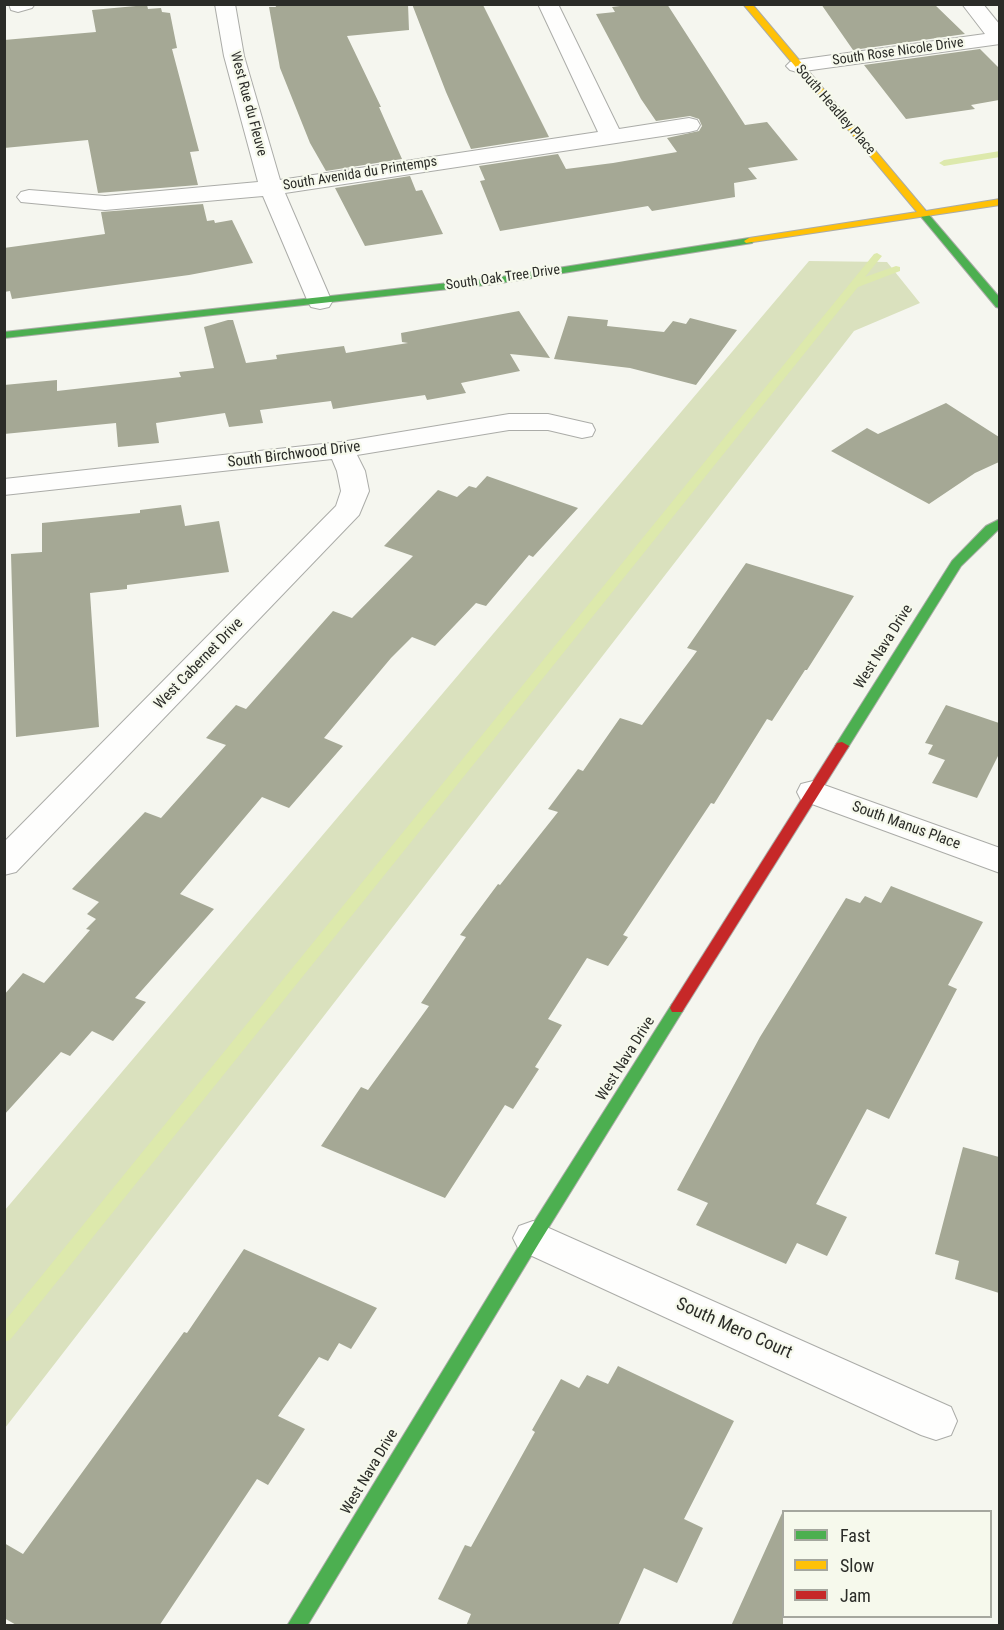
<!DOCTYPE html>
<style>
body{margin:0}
#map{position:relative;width:1004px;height:1630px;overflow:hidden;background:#f5f6ef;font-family:"Roboto Condensed",sans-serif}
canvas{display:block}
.frame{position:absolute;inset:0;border:6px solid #2b2c28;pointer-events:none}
.legend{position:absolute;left:782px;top:1510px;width:210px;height:108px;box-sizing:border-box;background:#f6f9ec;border:2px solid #a5a79e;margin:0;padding:8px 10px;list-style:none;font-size:18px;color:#2b2c28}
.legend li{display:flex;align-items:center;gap:12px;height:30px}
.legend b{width:30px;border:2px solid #a5a79e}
</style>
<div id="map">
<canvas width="1004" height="1630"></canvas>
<div class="frame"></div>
<ul class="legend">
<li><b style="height:8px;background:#4caf50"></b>Fast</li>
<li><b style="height:8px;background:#ffc107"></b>Slow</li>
<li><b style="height:8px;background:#c62828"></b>Jam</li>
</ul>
</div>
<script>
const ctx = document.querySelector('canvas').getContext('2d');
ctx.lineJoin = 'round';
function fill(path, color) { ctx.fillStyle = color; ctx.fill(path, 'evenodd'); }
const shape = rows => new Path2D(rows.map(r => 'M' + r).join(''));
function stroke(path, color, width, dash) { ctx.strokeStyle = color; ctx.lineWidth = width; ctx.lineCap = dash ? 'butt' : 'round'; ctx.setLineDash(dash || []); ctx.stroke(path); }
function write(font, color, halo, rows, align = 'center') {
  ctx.font = font + ' "Roboto Condensed",sans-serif'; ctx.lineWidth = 4.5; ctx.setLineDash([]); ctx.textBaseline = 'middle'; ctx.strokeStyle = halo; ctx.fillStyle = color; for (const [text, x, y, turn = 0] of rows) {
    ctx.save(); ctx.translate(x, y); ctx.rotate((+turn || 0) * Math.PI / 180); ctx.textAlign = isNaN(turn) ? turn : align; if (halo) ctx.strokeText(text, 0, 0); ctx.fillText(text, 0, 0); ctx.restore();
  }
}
fill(shape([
 [809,261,887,262,920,303,854,331,5,1428,5,1210]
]), '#dae1be');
fill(shape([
 [1000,151,1000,157,944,166,939,163,944,160,1000,151],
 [877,253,882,256,865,277,896,266,900,267,900,271,858,287,10,1340,4,1342,4,1322,874,254,877,253]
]), '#dde9ac');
fill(shape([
 [275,4,408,4,409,30,347,36,381,107,379,107,402,159,326,171,310,143,280,68,269,7,276,7],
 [412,4,483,5,549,137,471,149,446,92],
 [637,4,667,4,745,125,767,122,798,160,748,168,757,179,734,183,735,197,652,211,648,206,500,231,480,181,485,180,479,166,558,154,566,169,613,163,677,152,667,138,699,131,702,126,699,119,690,116,656,121,641,99,596,14,615,12,612,7],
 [821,4,934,4,965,34,853,50],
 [147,5,148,9,161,8,162,12,170,13,177,48,172,49,199,151,190,152,198,185,98,193,88,140,4,148,4,40,96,32,92,10],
 [980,49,999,68,999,100,971,105,975,109,906,119,864,65],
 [410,176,416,191,422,190,443,234,365,246,335,188],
 [203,204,207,221,214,220,215,223,232,220,253,263,189,275,12,299,10,291,4,292,4,248,105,234,101,212],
 [519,311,550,358,510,354,520,371,461,383,466,393,427,400,425,395,333,409,331,401,260,410,263,423,229,427,225,413,156,423,159,443,118,447,116,423,4,434,4,385,57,380,57,391,181,377,179,372,214,368,204,327,228,320,233,320,246,363,277,359,276,355,344,346,346,353,408,343,402,342,401,333],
 [568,316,608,320,607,326,664,332,673,321,686,324,690,318,737,330,696,385,630,368,554,359],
 [946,403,999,437,999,462,975,473,929,504,831,451,867,428,878,434],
 [487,476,578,508,533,557,529,555,486,606,476,603,435,646,412,637,391,658,324,738,343,746,289,808,262,797,180,894,214,909,135,998,146,1002,113,1041,92,1031,70,1056,61,1052,4,1115,4,995,23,973,44,983,90,930,86,929,96,919,87,914,99,902,72,889,145,812,161,818,226,745,206,738,236,705,246,709,333,611,352,618,413,556,384,546,438,490,457,497,469,486,476,488],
 [181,505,185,526,219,521,229,572,127,585,127,589,90,593,99,727,16,737,11,554,42,552,42,523,140,513,140,510],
 [746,563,854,596,807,670,805,670,772,721,767,719,714,804,711,803,623,935,628,937,608,966,587,958,548,1019,562,1025,535,1067,539,1069,513,1109,505,1105,445,1198,321,1146,361,1087,368,1090,429,1006,421,1003,466,937,460,935,498,884,500,885,558,812,548,809,578,769,583,771,620,718,642,725,697,651,687,648],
 [946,705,999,723,999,754,977,798,932,783,945,760,928,754,933,745,925,743],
 [891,886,983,922,948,985,957,989,889,1119,867,1109,816,1204,847,1217,827,1256,797,1243,786,1264,696,1225,708,1203,677,1190,760,1037,846,898,860,903,865,896,881,903],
 [963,1147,999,1157,999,1293,955,1279,959,1261,935,1254],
 [244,1249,377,1308,351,1349,339,1343,328,1361,319,1357,278,1416,305,1429,268,1485,257,1479,159,1626,18,1626,4,1618,4,1543,23,1554,184,1332,187,1333],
 [618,1366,734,1421,684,1519,703,1528,677,1583,644,1568,618,1626,466,1626,471,1614,438,1599,465,1545,471,1547,535,1432,532,1430,561,1379,579,1388,587,1375,608,1384],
 [783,1511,783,1626,731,1626]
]), '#a5a895');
const street = shape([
 [9,4,35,4,32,8,18,12,11,10,9,4],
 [215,4,235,4,244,56,280,180,598,132,538,4,558,4,619,129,689,118,697,120,700,125,697,130,689,132,285,193,332,302,329,307,320,309,311,307,308,302,263,196,105,210,21,202,17,197,21,192,29,190,105,196,258,182,224,56,215,4],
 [962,4,983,4,1000,25,1000,44,797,72,790,70,786,66,790,62,797,60,985,34,962,4],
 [509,414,548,414,592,424,595,430,592,436,582,438,548,430,509,430,357,455,365,471,369,491,359,515,16,872,4,875,4,842,336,506,341,491,337,471,332,459,4,495,4,479,341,442,509,414],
 [813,781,1000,848,1000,873,801,800,797,792,801,784,813,781],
 [533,1221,951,1407,957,1421,951,1435,936,1440,921,1435,519,1250,513,1238,519,1226,533,1221]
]);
const fast = shape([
 [918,209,924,209,1000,298,1000,308,996,307,918,213,918,209],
 [749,238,754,241,752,243,494,284,4,338,4,332,494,278,749,238],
 [1000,519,1000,528,961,566,847,749,837,749,835,746,837,743,952,561,986,526,1000,519],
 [677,1002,682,1004,684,1008,682,1012,539,1243,307,1626,287,1626,527,1233,672,1004,677,1002]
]);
const slow = shape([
 [743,4,752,4,926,211,1000,199,1000,205,746,243,744,241,749,238,917,212,743,4]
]);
const jam = shape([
 [842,742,849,746,682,1012,672,1012,670,1008,672,1004,837,743,842,742]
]);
stroke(street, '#abaca8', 2);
stroke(fast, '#abaca8', 2);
stroke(slow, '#abaca8', 2);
stroke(jam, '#abaca8', 2);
fill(street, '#fefefd');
fill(fast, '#4caf50');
fill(slow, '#ffc107');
fill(jam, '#c62828');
write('14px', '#2b2c28', '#f6f9ec', [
 ["South Rose Nicole Drive",898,52,-8],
 ["West Rue du Fleuve",248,104,75],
 ["South Headley Place",835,110,49],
 ["South Avenida du Printemps",360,174,-9],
 ["South Oak Tree Drive",503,278,-8]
]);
write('15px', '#2b2c28', '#f6f9ec', [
 ["South Birchwood Drive",294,455,-7],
 ["West Nava Drive",884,647,-58],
 ["West Cabernet Drive",199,664,-46],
 ["South Manus Place",906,826,20],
 ["West Nava Drive",626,1059,-58],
 ["West Nava Drive",370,1472,-59]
]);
write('18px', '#2b2c28', '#f6f9ec', [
 ["South Mero Court",734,1329,24]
]);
</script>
